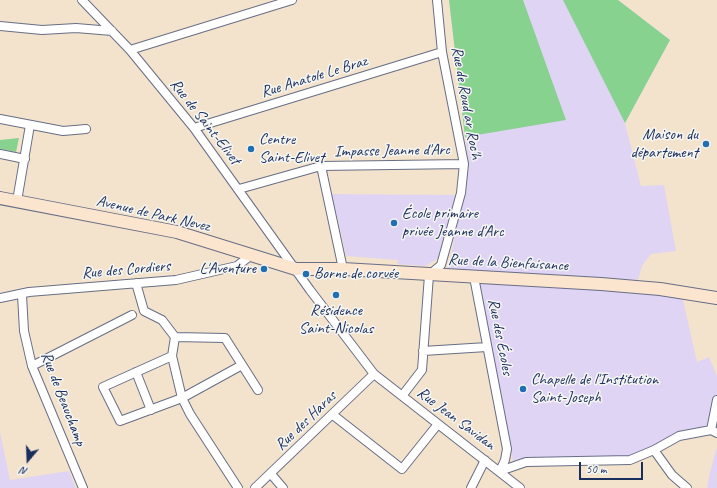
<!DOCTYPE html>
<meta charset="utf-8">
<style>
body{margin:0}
#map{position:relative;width:717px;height:488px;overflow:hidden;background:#f3e3cd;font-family:Caveat,sans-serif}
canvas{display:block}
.north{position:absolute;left:8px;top:440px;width:40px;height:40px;-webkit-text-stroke:3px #f6f6f2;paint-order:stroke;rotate:199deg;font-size:11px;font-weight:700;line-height:16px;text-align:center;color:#1b2f5e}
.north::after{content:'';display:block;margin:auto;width:14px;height:18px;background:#1b2f5e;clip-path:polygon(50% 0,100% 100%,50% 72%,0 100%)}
.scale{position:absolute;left:579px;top:462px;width:64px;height:18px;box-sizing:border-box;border:2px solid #1b2f5e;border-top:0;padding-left:5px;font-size:12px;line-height:14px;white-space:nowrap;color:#1b2f5e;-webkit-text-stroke:3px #f6f6f2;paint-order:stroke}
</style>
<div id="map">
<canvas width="717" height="488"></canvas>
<div class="north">N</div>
<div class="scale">50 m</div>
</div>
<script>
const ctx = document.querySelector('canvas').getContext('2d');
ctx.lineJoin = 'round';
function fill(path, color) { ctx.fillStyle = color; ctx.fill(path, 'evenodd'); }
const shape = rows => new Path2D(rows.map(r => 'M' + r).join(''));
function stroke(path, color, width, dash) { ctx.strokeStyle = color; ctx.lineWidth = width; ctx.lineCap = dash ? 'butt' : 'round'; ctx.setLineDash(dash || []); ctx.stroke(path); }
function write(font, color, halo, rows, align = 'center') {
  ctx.font = font + ' Caveat,sans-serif'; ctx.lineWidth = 3; ctx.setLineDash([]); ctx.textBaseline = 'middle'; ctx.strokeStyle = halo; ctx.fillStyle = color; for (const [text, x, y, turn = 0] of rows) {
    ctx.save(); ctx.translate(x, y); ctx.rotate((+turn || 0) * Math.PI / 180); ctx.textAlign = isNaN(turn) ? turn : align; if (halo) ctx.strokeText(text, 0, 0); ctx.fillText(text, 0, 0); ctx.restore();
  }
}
fill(shape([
 [449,0,618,0,670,40,625,123,641,186,664,185,676,251,651,254,642,266,638,280,448,269,469,169],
 [330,194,456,195,439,258,425,266,397,264,398,260,346,256,337,215,334,214],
 [476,282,648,291,683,300,697,362,709,357,717,376,717,396,710,427,636,456,597,459,571,456,513,461],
 [0,432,10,480,69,471,76,488,0,488],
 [717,447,717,488,707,488,710,472]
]), '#e0d4f4');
fill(shape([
 [449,0,523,0,566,120,465,137],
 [563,0,618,0,670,40,625,123],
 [19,138,16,152,0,149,0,140]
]), '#87d28f');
const street = shape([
 [82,0,130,50,194,128,310,290,374,374,520,488],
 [0,26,42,30,76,28,112,31],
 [130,50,292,0],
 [0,119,63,131,86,129],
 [194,128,442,52],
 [0,154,25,159],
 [321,166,343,269],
 [239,189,321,166,464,164],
 [17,201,30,125],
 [474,277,507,449,505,460,500,471],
 [136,283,144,311,162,320,175,337,172,356,182,398,190,414,238,488],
 [22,295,24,331,32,366,83,488],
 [0,298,29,292,176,280,237,266,250,256],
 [175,337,225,338,258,390],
 [423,351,487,347],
 [172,356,103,387,120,421,182,398,242,365],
 [32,366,132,315],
 [136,372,151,410],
 [402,396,422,370,429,275,441,265,461,193,464,164,442,52,437,0],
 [333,415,402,469,438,424],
 [711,430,717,400],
 [654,450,672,475,687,488],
 [500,471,526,462,630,460,654,450,679,436,711,430,717,433],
 [271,474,283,488],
 [255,488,374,374],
 [471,488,485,460]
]);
const secondary = shape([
 [0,198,177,232,296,269,343,269,601,284,660,289,717,298]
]);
stroke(street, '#676e85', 10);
stroke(secondary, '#676e85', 14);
stroke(street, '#fff', 8);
stroke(secondary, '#fbe5cf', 12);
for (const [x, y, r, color] of [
 [706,144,4,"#1f6fb2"],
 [251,149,4,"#1f6fb2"],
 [394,223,4,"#1f6fb2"],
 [264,269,4,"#1f6fb2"],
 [306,274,4,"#1f6fb2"],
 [336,295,4,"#1f6fb2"],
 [523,389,4,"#1f6fb2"]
]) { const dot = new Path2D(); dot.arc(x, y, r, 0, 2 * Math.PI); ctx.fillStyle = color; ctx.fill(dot); stroke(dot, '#f6f6f2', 1.5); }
write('16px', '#1b2f5e', '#f6f6f2', [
 ["Rue Anatole Le Braz",314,77,-17],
 ["Rue de Roud ar Roc'h",466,103,80],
 ["Rue de Saint-Elivet",205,122,52],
 ["Impasse Jeanne d'Arc",392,151,-1],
 ["Avenue de Park Nevez",153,214,13],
 ["Rue de la Bienfaisance",508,263,3],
 ["Rue des Cordiers",126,270,-5],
 ["Rue des Écoles",500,337,79],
 ["Rue de Beauchamp",63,399,69],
 ["Rue Jean Savidan",456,419,37],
 ["Rue des Haras",306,421,-44]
]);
write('16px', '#1b2f5e', '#f6f6f2', [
 ["Maison du",698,135,"right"],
 ["département",698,153,"right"],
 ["Centre",259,140],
 ["Saint-Elivet",259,158],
 ["École primaire",402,214],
 ["privée Jeanne d'Arc",402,232],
 ["L'Aventure",256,269,"right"],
 ["Borne de corvée",314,274],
 ["Résidence",336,311,"center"],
 ["Saint-Nicolas",336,329,"center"],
 ["Chapelle de l'Institution",531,380],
 ["Saint-Joseph",531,398]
], 'left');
</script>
